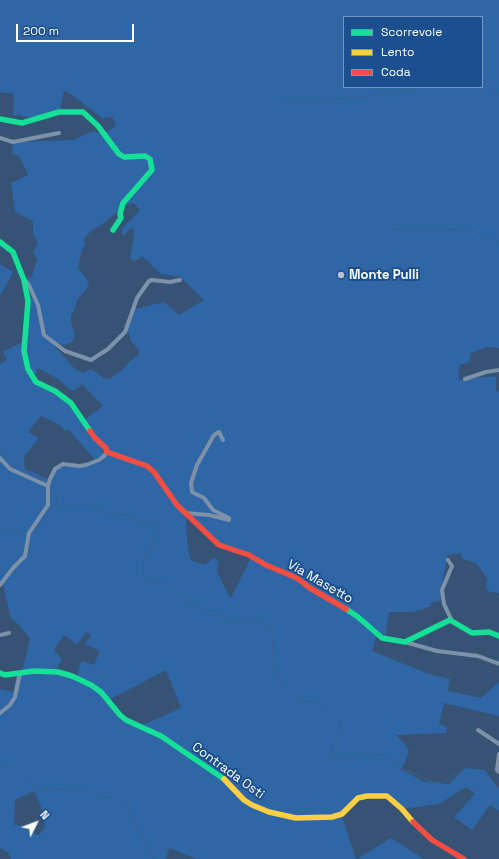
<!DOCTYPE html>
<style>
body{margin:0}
#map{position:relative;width:499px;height:859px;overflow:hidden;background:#365274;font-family:"Space Grotesk",sans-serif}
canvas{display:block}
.legend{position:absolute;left:343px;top:16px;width:140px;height:72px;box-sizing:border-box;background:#1b4f8f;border:1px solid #7695bc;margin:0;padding:5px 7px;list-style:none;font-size:12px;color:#fff}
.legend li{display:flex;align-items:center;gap:8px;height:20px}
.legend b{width:20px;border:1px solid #7695bc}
.north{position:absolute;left:16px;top:803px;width:40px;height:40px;-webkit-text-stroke:3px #1b4f8f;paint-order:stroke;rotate:48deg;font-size:11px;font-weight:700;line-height:16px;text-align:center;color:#fff}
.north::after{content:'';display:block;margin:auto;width:14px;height:18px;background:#fff;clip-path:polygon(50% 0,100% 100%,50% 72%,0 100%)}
.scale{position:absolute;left:16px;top:24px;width:118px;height:18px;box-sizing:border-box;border:2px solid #fff;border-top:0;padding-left:5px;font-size:12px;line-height:14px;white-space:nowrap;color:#fff;-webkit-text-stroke:3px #1b4f8f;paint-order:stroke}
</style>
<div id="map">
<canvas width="499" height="859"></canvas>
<ul class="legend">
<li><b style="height:5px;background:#16e098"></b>Scorrevole</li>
<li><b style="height:5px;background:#ffcf43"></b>Lento</li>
<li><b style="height:5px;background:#f24e42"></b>Coda</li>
</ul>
<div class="north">N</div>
<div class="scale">200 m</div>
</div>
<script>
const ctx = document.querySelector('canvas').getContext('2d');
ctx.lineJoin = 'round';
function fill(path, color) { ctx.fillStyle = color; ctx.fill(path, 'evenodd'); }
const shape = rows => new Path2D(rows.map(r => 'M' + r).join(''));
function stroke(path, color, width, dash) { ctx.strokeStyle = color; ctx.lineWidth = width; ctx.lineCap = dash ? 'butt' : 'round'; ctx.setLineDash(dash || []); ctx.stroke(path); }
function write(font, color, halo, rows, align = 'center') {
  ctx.font = font + ' "Space Grotesk",sans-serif'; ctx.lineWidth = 4; ctx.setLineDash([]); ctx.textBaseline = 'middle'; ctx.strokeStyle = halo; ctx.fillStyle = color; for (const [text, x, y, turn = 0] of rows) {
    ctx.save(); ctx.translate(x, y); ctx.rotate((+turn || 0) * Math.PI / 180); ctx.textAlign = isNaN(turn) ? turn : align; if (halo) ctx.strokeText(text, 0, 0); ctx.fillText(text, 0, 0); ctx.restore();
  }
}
fill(shape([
 [0,0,499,0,499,348,487,347,471,353,469,362,460,365,458,371,459,380,496,376,496,391,499,392,499,593,490,592,486,588,487,579,481,570,475,563,470,561,464,560,462,558,461,553,448,555,441,588,442,600,430,603,431,606,413,612,389,612,385,637,377,635,372,651,429,674,450,679,448,691,481,698,499,682,499,716,444,703,439,724,447,727,446,733,396,735,405,744,409,751,405,762,401,769,424,782,449,784,465,768,485,770,499,790,499,811,490,805,472,830,454,817,475,794,466,787,439,804,403,809,386,796,361,796,341,814,356,859,197,859,169,848,166,859,11,859,9,853,0,848,0,689,13,692,17,673,22,673,30,638,17,623,11,618,2,581,0,585,0,364,7,360,3,352,24,341,28,309,24,280,32,276,37,259,33,253,38,243,33,234,33,221,15,212,11,183,28,175,19,156,12,153,13,142,73,140,94,131,103,135,116,126,112,117,102,118,71,94,64,91,60,111,32,117,13,115,14,94,0,92],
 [344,17,482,17,482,87,344,87],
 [134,203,140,210,122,229,123,237,130,229,133,228,134,235,130,258,134,262,142,256,161,274,180,277,204,300,179,315,164,302,135,309,125,328,130,335,130,340,139,350,139,355,130,361,121,371,109,379,104,378,91,369,83,373,74,368,52,343,56,342,62,345,71,343,75,335,71,323,71,315,74,311,77,300,87,288,89,282,78,268,82,249,85,245,84,239,90,232,102,224,119,211,121,206],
 [38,368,58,379,72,391,78,388,82,384,103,406,84,420,58,392,41,384,34,377],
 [41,416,60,425,65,431,69,430,96,461,77,466,64,463,52,473,50,480,33,472,26,470,24,465,25,455,39,438,28,432],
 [186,517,219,544,251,557,231,598,228,594,217,572,218,561,216,558,212,559,206,564,203,564,192,561,189,554,186,530],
 [86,632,91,635,85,644,100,651,94,665,81,661,77,677,56,670,62,659,54,650,64,635,77,645],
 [166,670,181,708,141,726,121,714,109,700],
 [34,791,41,806,45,827,40,834,37,835,24,826,14,825,15,800],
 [0,264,13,272,0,296],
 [391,838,424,859,357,859]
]), '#2f66a5');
stroke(shape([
 [482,85,487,86,499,95],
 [281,102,326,101,394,93,423,87],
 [390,228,409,231,465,229,474,231,499,242],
 [0,450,4,456,12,464,48,481],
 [51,483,55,490,56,500,59,505,62,506,66,507,82,504,90,505,108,513,125,515,141,522,151,522,157,525,159,529,159,532,152,544,142,566,143,577,147,582,154,584,163,582,168,585,182,599,196,606,215,612,224,616,235,620,252,621,265,624,269,628,273,637,272,663,275,672,284,688,292,696,298,700,317,702,322,704,341,720,341,729,333,746,332,755,337,759,343,759,362,754,378,754,388,759,399,766],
 [0,530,27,532],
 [34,533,47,516,53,504,58,504],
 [0,765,11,767,30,784],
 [403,769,436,783,442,782,458,773,467,775,473,781,476,786,499,807],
 [36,787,41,788,86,790,115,799,127,809,151,853,153,859]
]), '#3b618d', 1);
stroke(shape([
 [0,138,13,142,59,133],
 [24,280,28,283,38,305,44,335,65,351,91,360,108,349,125,332,137,298,149,281,152,280,170,282,180,280],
 [465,379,486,372,499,370],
 [0,458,10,469,48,486],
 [185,513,209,515,229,520,229,518,213,510,204,498,192,492,191,483,197,465,214,435,219,432,223,440],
 [448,560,452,566,442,590,444,604,452,621],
 [0,585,13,568,25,556,29,533,48,505,48,486,50,479,55,469,63,464,79,466,86,465,99,460,104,456,107,452],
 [0,635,9,633],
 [405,642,437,651,478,656,499,664],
 [0,713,10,705,15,697,20,673],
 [478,730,499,744],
 [499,754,497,770,499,772]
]), '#7d92a8', 4);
stroke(shape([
 [0,119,22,123,59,112,83,112,98,126,119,154,124,157,145,156,150,159,152,170,123,203,120,214,121,218,113,230],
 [0,242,13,252,24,280,28,301,24,351,28,369,36,382,55,391,71,403,90,431],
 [346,609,358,617,382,638,405,642,450,620,472,633,489,632,499,636],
 [0,673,5,675,34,671,58,672,72,676,91,685,101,692,120,715,126,720,161,736,224,779]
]), '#16e098', 5.5);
stroke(shape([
 [224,779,244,800,252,805,269,812,296,818,332,817,342,814,358,798,367,796,387,796,402,809,413,822]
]), '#ffcf43', 5.5);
stroke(shape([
 [90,431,95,438,106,448,107,452,147,466,154,472,177,505,219,545,249,555,266,565,297,578,310,588,346,609],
 [413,822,432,840,464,859]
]), '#f24e42', 5.5);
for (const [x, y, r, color] of [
 [341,275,4,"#b9c2ce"]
]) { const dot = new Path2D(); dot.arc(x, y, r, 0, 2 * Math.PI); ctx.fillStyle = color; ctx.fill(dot); stroke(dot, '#1b4f8f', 1.5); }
write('bold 13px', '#fff', '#1b4f8f', [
 ["Monte Pulli",349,275]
], 'left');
write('13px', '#fff', '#1b4f8f', [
 ["Via Masetto",320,582,30],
 ["Contrada Osti",228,771,36]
]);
</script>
